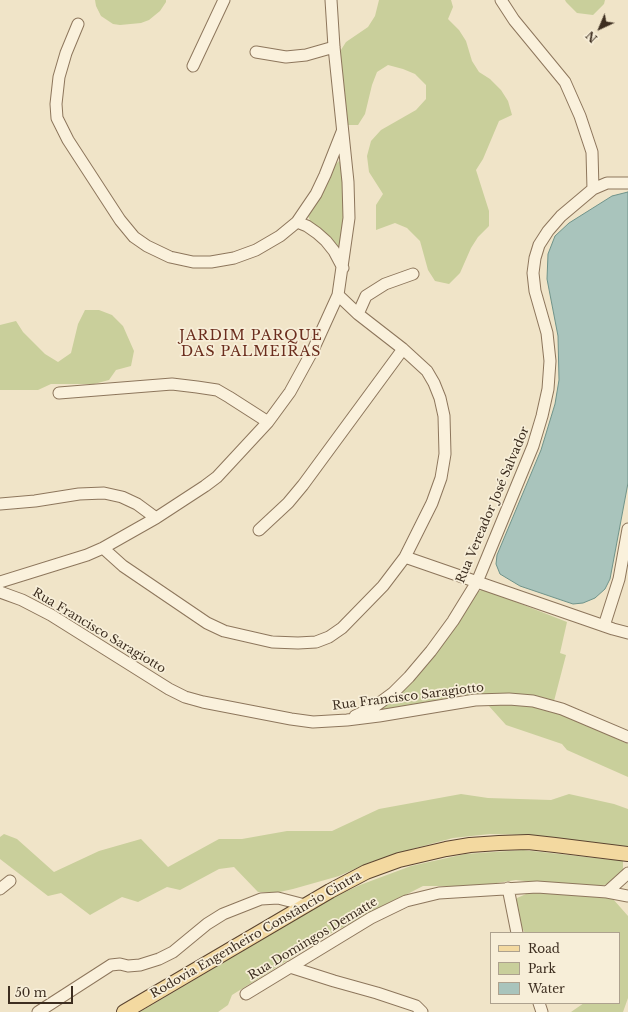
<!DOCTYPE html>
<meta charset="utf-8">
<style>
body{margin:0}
#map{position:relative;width:628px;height:1012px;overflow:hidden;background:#f0e4c8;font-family:"Libre Baskerville",serif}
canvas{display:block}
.legend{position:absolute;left:490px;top:932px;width:130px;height:72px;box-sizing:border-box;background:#f7eed8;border:1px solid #ada18e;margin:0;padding:5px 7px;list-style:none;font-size:12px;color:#3d2e20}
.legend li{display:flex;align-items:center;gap:8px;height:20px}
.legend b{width:20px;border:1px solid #ada18e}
.north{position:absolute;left:580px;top:8px;width:40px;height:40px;-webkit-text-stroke:3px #f7eed8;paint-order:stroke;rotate:224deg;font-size:11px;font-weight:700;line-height:16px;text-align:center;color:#3d2e20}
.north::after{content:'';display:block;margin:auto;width:14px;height:18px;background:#3d2e20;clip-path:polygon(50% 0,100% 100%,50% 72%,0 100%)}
.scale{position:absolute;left:8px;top:986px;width:65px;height:18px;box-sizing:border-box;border:2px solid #3d2e20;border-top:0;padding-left:5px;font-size:12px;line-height:14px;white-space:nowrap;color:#3d2e20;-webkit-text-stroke:3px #f7eed8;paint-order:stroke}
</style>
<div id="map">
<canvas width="628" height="1012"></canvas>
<ul class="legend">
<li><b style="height:5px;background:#f3d9a0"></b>Road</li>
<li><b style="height:11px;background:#c9cf9b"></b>Park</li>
<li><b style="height:11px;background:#a9c4bc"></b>Water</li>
</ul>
<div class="north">N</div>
<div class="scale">50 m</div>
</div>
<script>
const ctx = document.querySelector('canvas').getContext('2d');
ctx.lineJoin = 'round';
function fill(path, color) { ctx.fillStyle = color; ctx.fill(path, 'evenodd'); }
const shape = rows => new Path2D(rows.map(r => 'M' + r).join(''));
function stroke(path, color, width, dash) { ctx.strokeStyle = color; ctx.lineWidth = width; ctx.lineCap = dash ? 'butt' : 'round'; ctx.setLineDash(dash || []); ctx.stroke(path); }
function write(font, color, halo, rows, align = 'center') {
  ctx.font = font + ' "Libre Baskerville",serif'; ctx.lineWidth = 3.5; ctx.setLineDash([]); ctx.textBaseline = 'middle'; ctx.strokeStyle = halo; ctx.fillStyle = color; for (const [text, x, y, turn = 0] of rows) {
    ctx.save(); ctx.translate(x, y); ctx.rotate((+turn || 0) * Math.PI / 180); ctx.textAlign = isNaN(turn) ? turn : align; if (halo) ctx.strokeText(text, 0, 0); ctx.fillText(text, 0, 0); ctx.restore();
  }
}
fill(shape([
 [95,0,166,0,166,2,160,11,149,20,141,23,120,25,113,24,101,16,96,6],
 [379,0,451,0,453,7,448,19,459,30,466,41,472,61,479,72,490,79,501,90,508,101,512,115,499,121,483,159,476,170,489,211,489,226,478,237,471,248,460,273,449,284,435,281,428,270,420,241,407,228,395,223,376,230,376,205,383,194,369,172,367,156,371,141,381,130,416,110,426,99,426,85,415,74,403,69,388,65,377,72,372,85,365,114,358,125,343,125,339,53,346,42,368,27,375,16],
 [565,0,605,0,604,4,593,15,577,13,566,2],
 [339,161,342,165,344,207,341,249,339,251,311,223,308,216,311,208,335,165],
 [85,310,99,310,112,315,123,326,134,351,131,366,116,370,109,380,94,384,51,384,38,390,0,390,0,325,16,321,23,332,45,354,58,362,71,353,78,324],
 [483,589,567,622,560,653,566,655,554,701,527,695,495,694,462,695,374,713,474,594],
 [524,703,556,711,628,744,628,777,567,750,562,744,506,725,488,705],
 [461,794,488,798,551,800,569,794,614,804,628,809,628,847,531,835,490,834,453,838,412,849,368,863,339,876,293,889,275,893,258,892,234,867,219,869,180,890,167,887,138,902,122,897,90,915,61,893,48,896,0,859,0,837,4,834,17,839,54,872,99,851,141,839,168,867,219,839,242,839,287,831,332,831,379,809],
 [523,850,623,861,623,873,610,883,598,887,600,890,613,899,628,916,628,998,623,1012,571,1012,584,1003,619,1003,619,933,525,933,515,915,517,898,542,887,542,883,516,880,477,886,423,886,333,932,232,995,228,1005,218,1012,140,1012,336,896,360,885,411,866,465,854]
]), '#c9cf9b');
const water = shape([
 [628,192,628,483,610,579,605,589,595,598,583,603,573,604,520,586,500,574,496,564,497,555,541,450,555,404,559,380,558,336,547,279,548,254,555,236,569,223,612,196,628,192]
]);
fill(water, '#a9c4bc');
stroke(water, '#6f938a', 1);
const minor = shape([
 [501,0,514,20,565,82,580,116,592,152,593,189],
 [78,24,66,53,59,77,56,104,57,118,68,140,120,220,134,237,147,246,170,257,193,262,211,262,234,258,256,250,280,236,297,222,316,194,325,175,342,132],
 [256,52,286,57,306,55,334,47],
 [193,66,224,0],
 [297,222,307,226,317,233,326,241,334,251,343,268],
 [358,314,366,296,385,284,413,274],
 [59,393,172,384,197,387,217,390,229,397,268,422],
 [0,504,35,501,79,494,104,493,122,497,137,504,156,518],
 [259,530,288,503,303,485,403,349],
 [103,548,123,566,207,623,224,631,272,642,298,643,316,642,329,637,342,628,383,586,405,557,432,503,441,478,445,454,444,416,440,398,434,383,427,371,403,349,358,314,338,295],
 [405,557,613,629,628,633],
 [0,582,87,555,103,548,156,518,205,486,217,477,268,422,290,392,313,350,338,295,349,218,348,182,334,47,331,0],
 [0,592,22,600,51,615,169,689,185,697,203,702,291,719,313,722,347,720,379,716,475,700,509,699,533,701,562,709,628,737],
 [604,626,619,579,628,529],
 [355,716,374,707,393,693,409,677,431,651,453,621,477,582,533,446,542,416,548,389,550,361,547,333,535,291,533,273,535,258,539,245,548,231,561,216,593,189,607,183,628,183],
 [508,888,517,933],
 [0,889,10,881],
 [607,892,628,873],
 [290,967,334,981,377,993,416,1006,422,1012],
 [246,994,371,918,406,901,439,893,537,887,607,892,628,896],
 [539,1003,542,1012],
 [38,1012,111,965,120,964,128,966,140,965,159,959,173,952,207,924,223,914,261,899,278,898,305,905]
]);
const major = shape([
 [124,1012,330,891,366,872,399,860,446,849,470,845,499,843,528,842,555,845,628,854]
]);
stroke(minor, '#8d765c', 13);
stroke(major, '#5b4430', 16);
stroke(minor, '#faf1dc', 11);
stroke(major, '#f3d9a0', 14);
write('12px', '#3d2e20', '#f7eed8', [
 ["Rua Vereador José Salvador",493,505,-67],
 ["Rua Francisco Saragiotto",99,631,31],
 ["Rua Francisco Saragiotto",408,697,-7],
 ["Rodovia Engenheiro Constâncio Cintra",256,935,-30],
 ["Rua Domingos Dematte",313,939,-31]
]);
ctx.letterSpacing = '1px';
write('14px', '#6b2e1e', '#f7eed8', [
 ["JARDIM PARQUE",251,336],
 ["DAS PALMEIRAS",251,352]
]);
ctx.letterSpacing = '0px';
</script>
